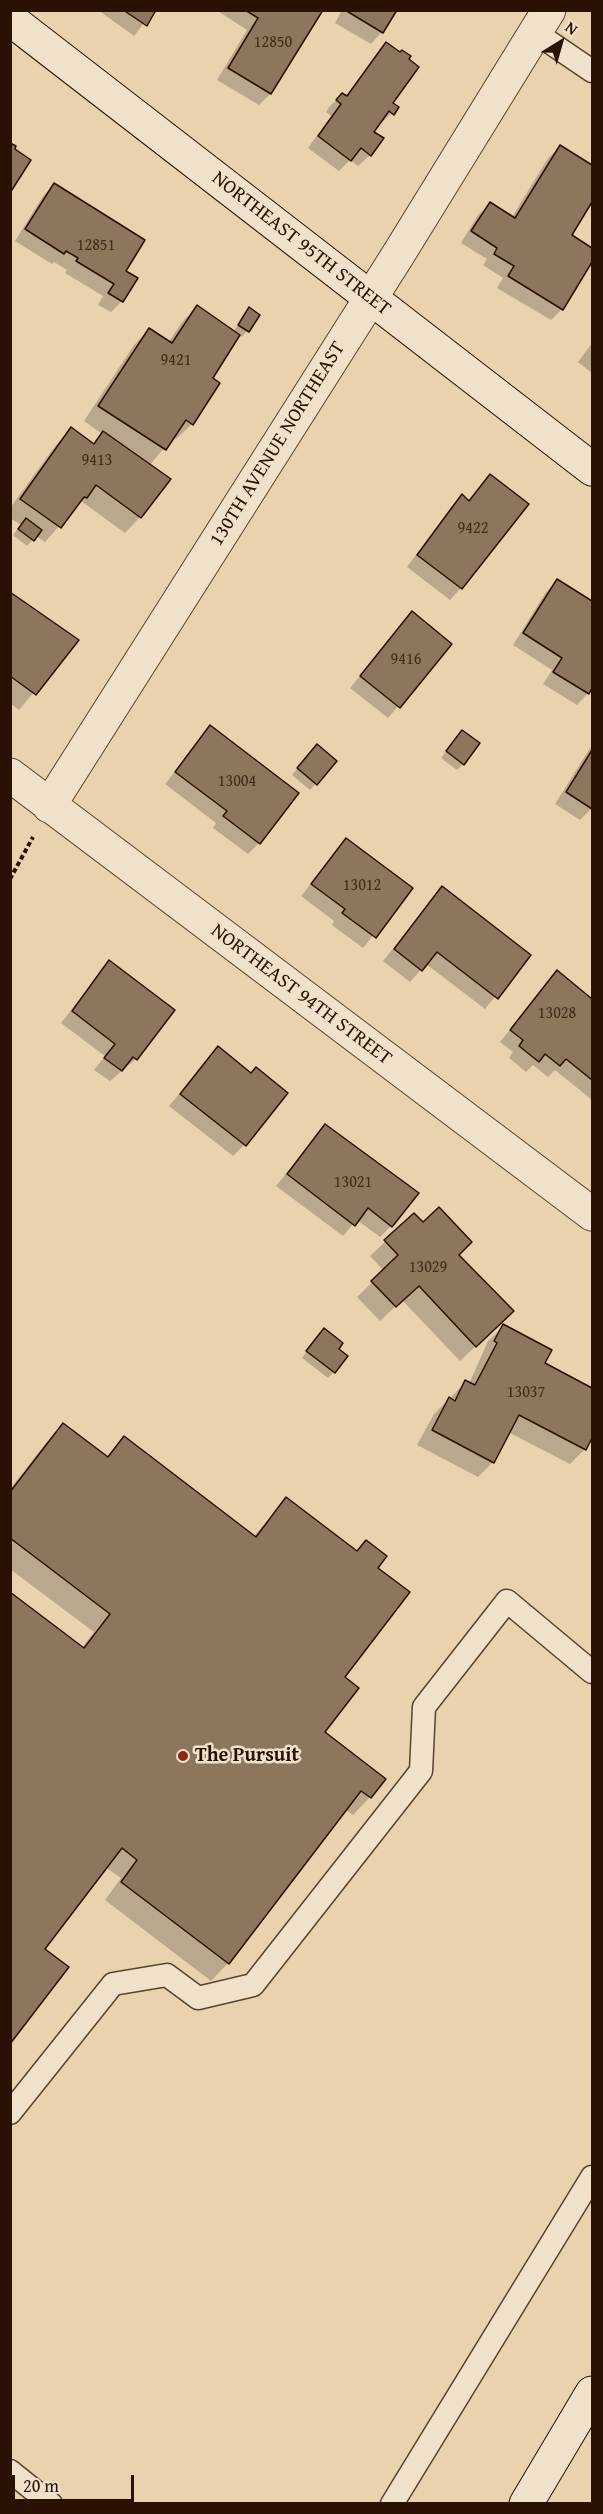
<!DOCTYPE html>
<style>
body{margin:0}
#map{position:relative;width:603px;height:2514px;overflow:hidden;background:#e8d3ae;font-family:"Gentium Book Plus",serif}
canvas{display:block}
.frame{position:absolute;inset:0;border:12px solid #291204;pointer-events:none}
.north{position:absolute;left:531px;top:12px;width:60px;height:60px;-webkit-text-stroke:4px #f0e2ca;paint-order:stroke;rotate:37deg;font-size:16px;font-weight:700;line-height:24px;text-align:center;color:#291204}
.north::after{content:'';display:block;margin:auto;width:21px;height:27px;background:#291204;clip-path:polygon(50% 0,100% 100%,50% 72%,0 100%)}
.scale{position:absolute;left:12px;top:2475px;width:122px;height:27px;box-sizing:border-box;border:3px solid #291204;border-top:0;padding-left:8px;font-size:18px;line-height:21px;white-space:nowrap;color:#291204;-webkit-text-stroke:4px #f0e2ca;paint-order:stroke}
</style>
<div id="map">
<canvas width="603" height="2514"></canvas>
<div class="frame"></div>
<div class="north">N</div>
<div class="scale">20 m</div>
</div>
<script>
const ctx = document.querySelector('canvas').getContext('2d');
ctx.lineJoin = 'round';
function fill(path, color) { ctx.fillStyle = color; ctx.fill(path, 'evenodd'); }
const shape = rows => new Path2D(rows.map(r => 'M' + r).join(''));
function stroke(path, color, width, dash) { ctx.strokeStyle = color; ctx.lineWidth = width; ctx.lineCap = dash ? 'butt' : 'round'; ctx.setLineDash(dash || []); ctx.stroke(path); }
function write(font, color, halo, rows, align = 'center') {
  ctx.font = font + ' "Gentium Book Plus",serif'; ctx.lineWidth = 5; ctx.setLineDash([]); ctx.textBaseline = 'middle'; ctx.strokeStyle = halo; ctx.fillStyle = color; for (const [text, x, y, turn = 0] of rows) {
    ctx.save(); ctx.translate(x, y); ctx.rotate((+turn || 0) * Math.PI / 180); ctx.textAlign = isNaN(turn) ? turn : align; if (halo) ctx.strokeText(text, 0, 0); ctx.fillText(text, 0, 0); ctx.restore();
  }
}
fill(shape([
 [98,10,154,10,134,36],
 [216,10,321,10,270,94,259,105,217,80,247,30],
 [342,10,395,10,382,32,371,44,335,23],
 [387,44,391,103,397,108,372,132,370,155,358,166,350,160,339,171,308,148,331,116,326,112,330,106,342,95,345,97],
 [560,147,592,167,592,199,570,236,592,250,592,259,562,309,551,320,497,288,503,278,483,265,487,259,461,243,478,215,490,204,512,217,548,158],
 [54,185,124,271,122,301,111,312,98,305,103,296,65,273,67,270,54,262,52,264,15,241,43,196],
 [197,307,233,332,249,309,258,315,242,337,238,335,211,378,192,424,176,439,173,437,150,465,140,517,125,533,81,501,45,542,36,536,27,546,13,535,21,525,10,518,10,508,56,445,71,429,92,444,102,434,84,421,134,345,149,330,168,343,182,322],
 [592,343,592,373,578,362],
 [490,476,461,588,450,600,407,567,451,507,462,496,468,502],
 [557,581,592,603,592,694,589,692,577,705,543,684,552,670,513,645,546,592],
 [10,594,77,640,19,710,10,703],
 [412,613,450,644,388,718,350,688],
 [210,727,259,843,248,854,213,828,216,823,165,784],
 [457,737,463,764,457,770,441,758],
 [592,745,592,808,580,820,555,804],
 [311,752,335,761,310,790,292,775],
 [346,840,411,888,363,948,332,925,334,921,301,896],
 [442,888,529,956,485,1009,426,964,410,982,383,961],
 [109,962,173,1010,136,1059,110,1081,94,1070,105,1056,61,1023],
 [557,972,592,1000,592,1100,555,1070,548,1077,533,1065,526,1072,509,1058,513,1052,500,1042],
 [218,1048,244,1145,233,1156,169,1106],
 [325,1126,391,1226,380,1237,357,1220,343,1236,276,1186],
 [386,1241,458,1255,496,1327,460,1361,402,1300,380,1321,357,1297,384,1271,370,1256],
 [504,1326,543,1364,592,1390,592,1435,585,1449,570,1464,508,1432,493,1462,478,1477,417,1445,434,1414,466,1382,469,1384,488,1341],
 [318,1336,334,1372,328,1378,302,1358],
 [63,1425,106,1457,124,1438,253,1537,287,1499,376,1568,323,1733,370,1797,353,1815,345,1809,228,1963,211,1981,105,1900,121,1878,105,1867,43,1949,10,2041,82,1648,94,1632,10,1569,10,1489,46,1443]
]), '#0003');
const building = shape([
 [123,10,156,10,147,26,123,10],
 [245,10,323,10,271,94,228,68,258,18,245,10],
 [345,10,397,10,383,33,345,10],
 [386,42,400,52,402,50,411,56,409,59,419,67,393,103,399,107,394,115,389,111,374,132,384,138,371,156,361,148,351,161,318,136,341,104,336,100,342,93,347,96,386,42],
 [10,143,16,146,15,149,31,160,10,193,10,143],
 [560,145,592,165,592,202,572,235,592,248,592,262,563,310,508,276,514,266,494,254,497,248,471,231,490,202,515,218,560,145],
 [54,183,145,240,126,271,138,278,123,302,108,293,114,284,76,261,78,258,66,251,64,254,25,229,54,183],
 [197,305,240,335,213,378,220,383,193,425,186,420,166,450,98,406,149,328,172,343,197,305],
 [249,307,260,315,249,332,238,325,249,307],
 [71,427,94,444,103,431,171,479,141,518,96,485,87,498,84,497,61,528,20,499,71,427],
 [490,474,529,504,462,589,417,555,462,494,469,501,490,474],
 [26,518,42,530,34,541,18,529,26,518],
 [557,579,592,601,592,688,589,694,553,672,562,658,523,633,557,579],
 [10,592,79,640,36,695,10,676,10,592],
 [412,611,452,644,400,708,360,676,412,611],
 [210,725,299,793,260,844,223,816,227,811,175,772,210,725],
 [462,730,480,743,464,765,446,751,462,730],
 [317,744,337,761,317,785,297,768,317,744],
 [592,750,592,809,566,792,592,750],
 [346,838,413,888,376,938,342,913,345,909,311,884,346,838],
 [442,886,531,955,498,999,437,952,422,971,394,949,442,886],
 [109,960,175,1010,137,1060,133,1057,122,1071,104,1058,115,1044,72,1011,109,960],
 [557,970,592,999,592,1080,566,1059,560,1066,545,1054,539,1062,519,1046,523,1040,510,1030,557,970],
 [218,1046,251,1073,256,1067,288,1093,246,1146,180,1094,218,1046],
 [325,1124,419,1193,392,1227,368,1208,355,1226,287,1174,325,1124],
 [439,1207,472,1242,459,1255,514,1311,476,1347,419,1286,396,1307,371,1281,398,1255,384,1240,414,1213,423,1222,439,1207],
 [503,1324,552,1350,545,1363,592,1388,592,1438,586,1450,519,1415,494,1463,432,1430,449,1397,455,1401,465,1380,475,1385,497,1343,494,1341,503,1324],
 [324,1328,343,1343,339,1349,348,1356,335,1373,306,1351,324,1328],
 [63,1423,108,1457,124,1436,256,1537,286,1497,357,1551,366,1540,387,1556,378,1568,410,1592,345,1677,359,1688,325,1732,386,1779,371,1798,361,1791,229,1964,121,1882,137,1860,122,1848,45,1949,69,1967,10,2044,10,1592,84,1648,110,1614,10,1538,10,1492,63,1423]
]);
fill(building, '#8c765c');
stroke(building, '#291204', 1.5);
const lane = shape([
 [536,33,592,71],
 [10,2113,113,1984,167,1975,198,1998,253,1985,421,1771,424,1707,507,1601,592,1672],
 [10,2471,51,2504],
 [392,2504,592,2177]
]);
const street = shape([
 [10,775,592,1214],
 [49,806,398,255,549,10]
]);
const secondary = shape([
 [10,19,592,469],
 [526,2504,592,2393]
]);
stroke(lane, '#59422e', 25);
stroke(street, '#59422e', 35);
stroke(secondary, '#291204', 35);
stroke(shape([
 [10,879,33,837]
]), '#291204', 4, [4.5, 3]);
stroke(lane, '#f0e2ca', 22);
stroke(street, '#f0e2ca', 33);
stroke(secondary, '#f0e2ca', 33);
for (const [x, y, r, color] of [
 [183,1756,6,"#8f2418"]
]) { const dot = new Path2D(); dot.arc(x, y, r, 0, 2 * Math.PI); ctx.fillStyle = color; ctx.fill(dot); stroke(dot, '#f0e2ca', 2); }
write('16px', '#422b1a', null, [
 ["12850",273,43],
 ["12851",96,246],
 ["9421",176,361],
 ["9413",97,461],
 ["9422",473,529],
 ["9416",406,660],
 ["13004",237,782],
 ["13012",362,886],
 ["13028",557,1014],
 ["13021",353,1183],
 ["13029",428,1268],
 ["13037",526,1393]
]);
write('20px', '#291204', '#f0e2ca', [
 ["NORTHEAST 95TH STREET",301,244,38],
 ["130TH AVENUE NORTHEAST",278,444,-58],
 ["NORTHEAST 94TH STREET",301,995,37]
]);
write('bold 20px', '#291204', '#f0e2ca', [
 ["The Pursuit",195,1756]
], 'left');
</script>
